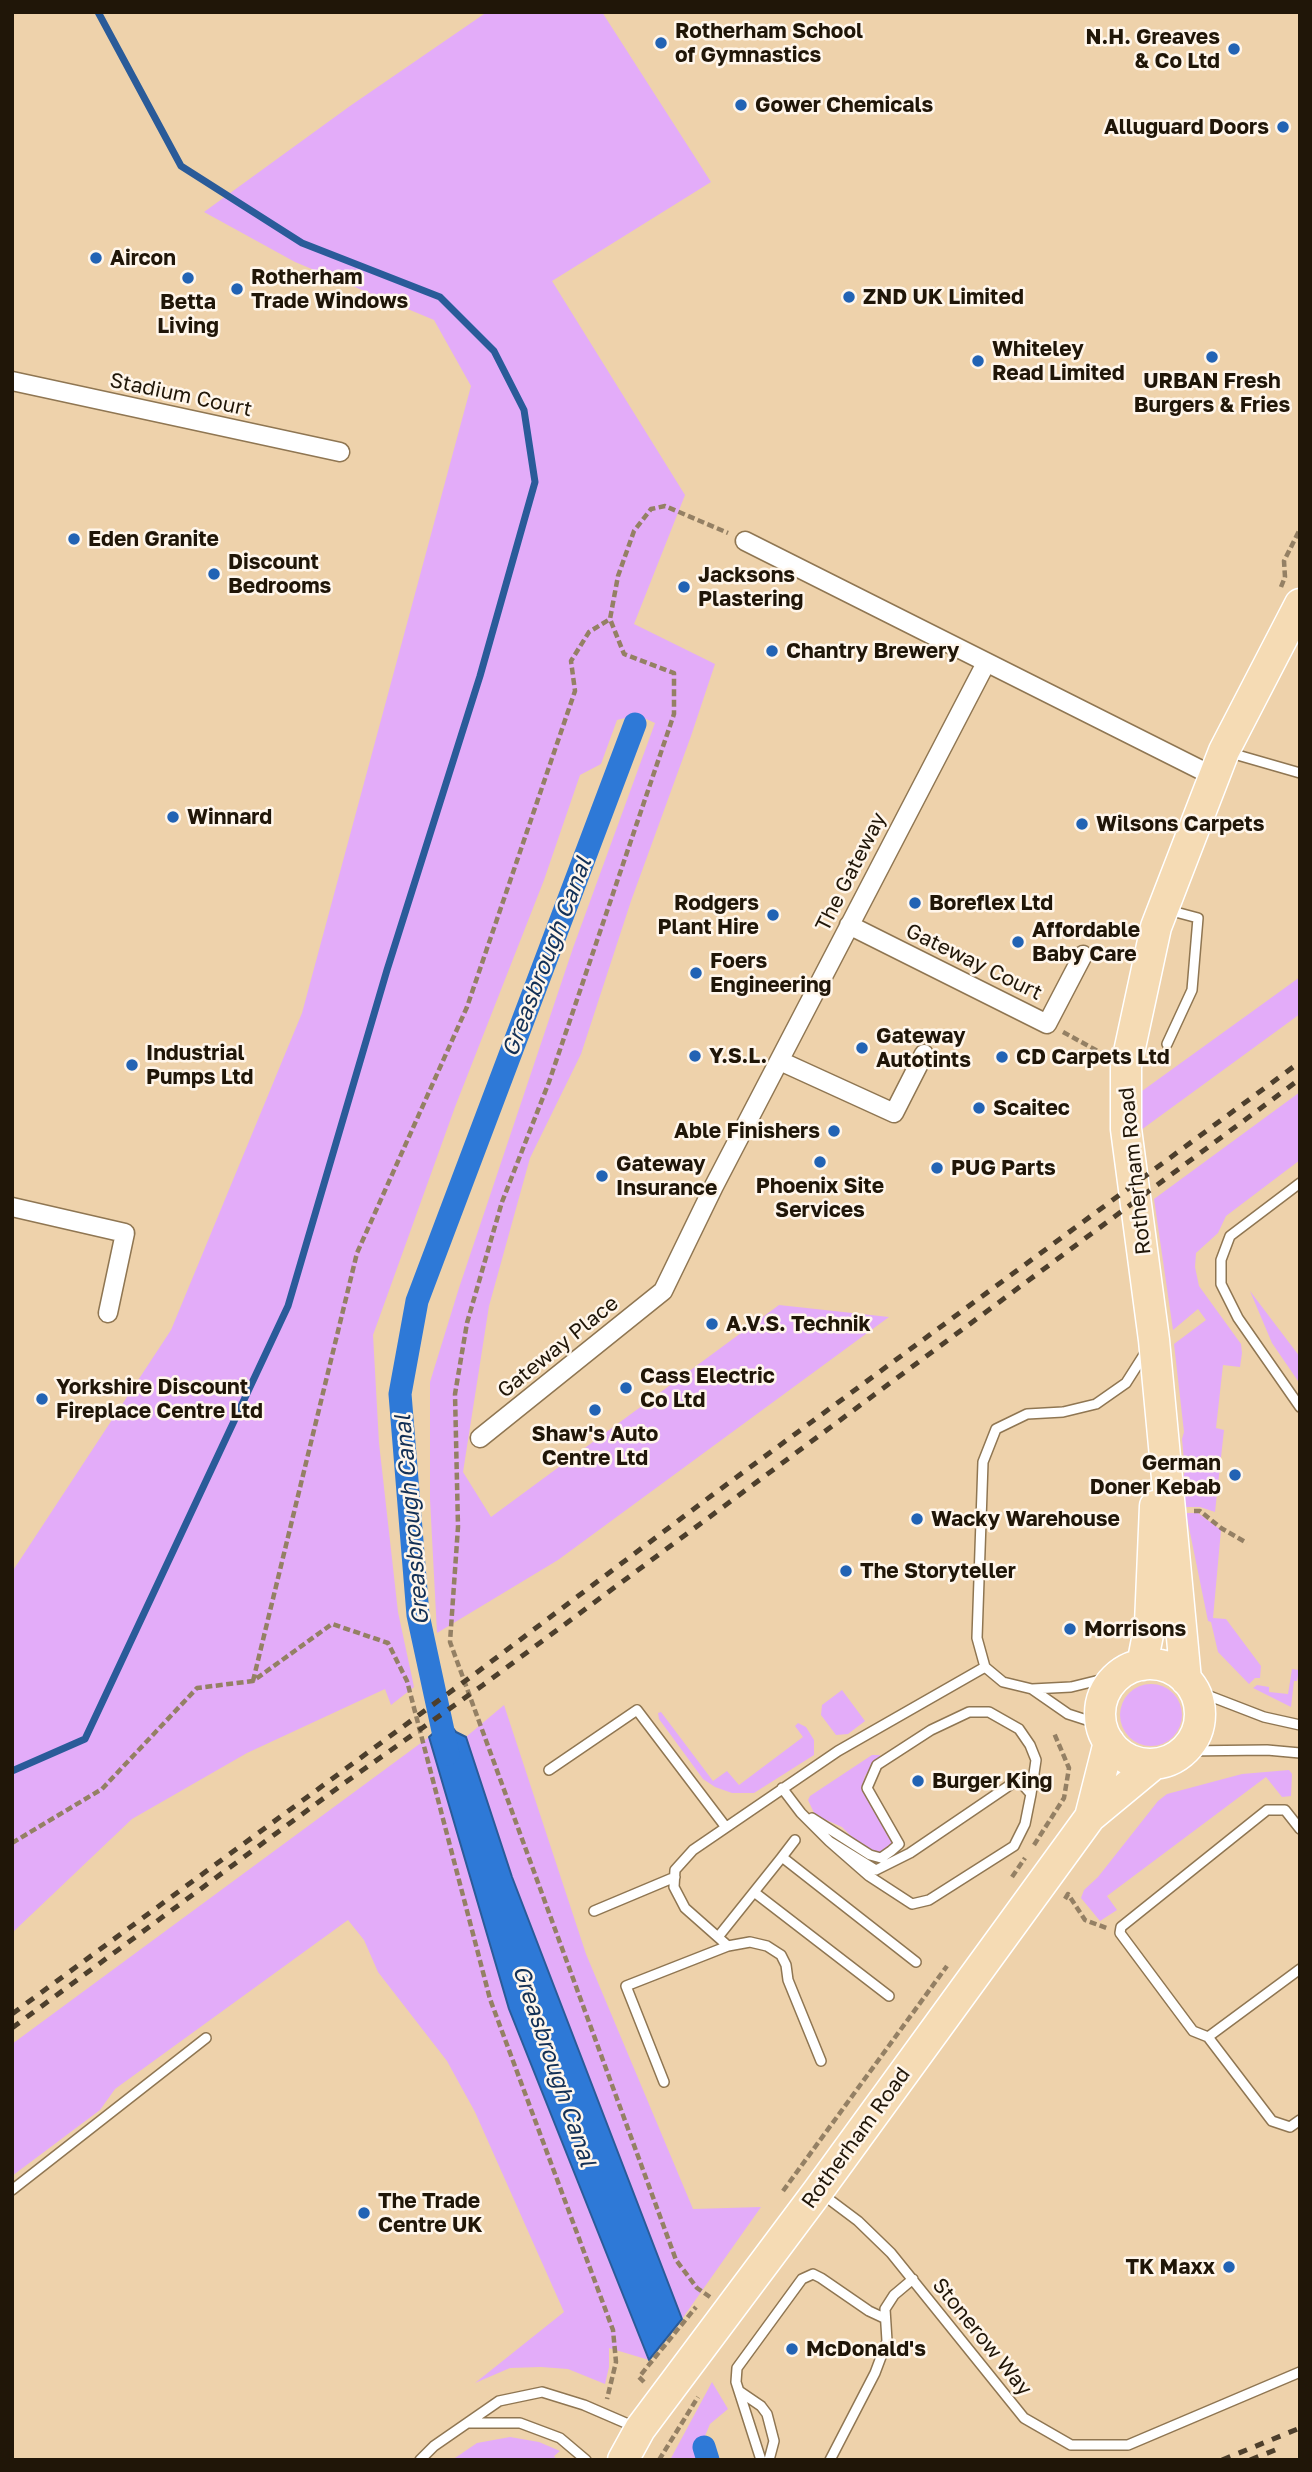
<!DOCTYPE html>
<style>
body{margin:0}
#map{position:relative;width:1312px;height:2472px;overflow:hidden;background:#eed2ab;font-family:"Golos Text",sans-serif}
canvas{display:block}
.frame{position:absolute;inset:0;border:14px solid #201608;pointer-events:none}
</style>
<div id="map">
<canvas width="1312" height="2472"></canvas>
<div class="frame"></div>
</div>
<script>
const ctx = document.querySelector('canvas').getContext('2d');
ctx.lineJoin = 'round';
function fill(path, color) { ctx.fillStyle = color; ctx.fill(path, 'evenodd'); }
const shape = rows => new Path2D(rows.map(r => 'M' + r).join(''));
function stroke(path, color, width, dash) { ctx.strokeStyle = color; ctx.lineWidth = width; ctx.lineCap = dash ? 'butt' : 'round'; ctx.setLineDash(dash || []); ctx.stroke(path); }
function write(font, color, halo, rows, align = 'center') {
  ctx.font = font + ' "Golos Text",sans-serif'; ctx.lineWidth = 5; ctx.setLineDash([]); ctx.textBaseline = 'middle'; ctx.strokeStyle = halo; ctx.fillStyle = color; for (const [text, x, y, turn = 0] of rows) {
    ctx.save(); ctx.translate(x, y); ctx.rotate((+turn || 0) * Math.PI / 180); ctx.textAlign = isNaN(turn) ? turn : align; if (halo) ctx.strokeText(text, 0, 0); ctx.fillText(text, 0, 0); ctx.restore();
  }
}
fill(shape([
 [487,12,602,12,711,182,552,281,685,495,634,624,715,664,691,736,631,901,581,1054,530,1158,489,1306,463,1472,491,1517,779,1305,889,1317,558,1560,437,1633,430,1499,430,1382,459,1288,573,948,655,723,637,715,617,720,601,764,580,775,544,880,455,1107,373,1335,379,1443,398,1612,414,1687,391,1705,385,1689,247,1753,132,1819,12,1933,12,1572,171,1330,302,1013,471,386,434,320,295,262,204,212,350,106],
 [1300,977,1300,1014,1141,1130,1142,1091],
 [1300,1092,1300,1160,1226,1216,1218,1233,1196,1253,1195,1267,1199,1286,1241,1344,1242,1353,1240,1367,1223,1365,1216,1428,1224,1430,1215,1512,1200,1507,1183,1507,1183,1478,1185,1471,1182,1439,1184,1432,1174,1344,1206,1320,1198,1309,1173,1330,1154,1199],
 [1250,1291,1300,1357,1300,1384,1272,1343],
 [1186,1513,1198,1513,1221,1530,1213,1618,1226,1619,1261,1666,1260,1678,1255,1678,1249,1684,1218,1652,1211,1622,1208,1621],
 [1292,1669,1299,1670,1297,1681,1294,1681,1291,1707,1253,1688,1257,1685,1269,1687,1269,1692,1288,1694],
 '1120 1715a31 31 0 1 1 62 0a31 31 0 1 1-62 0Z',
 [842,1690,865,1721,848,1734,836,1735,821,1715,822,1705],
 [504,1705,586,1954,693,2209,761,2207,682,2319,512,1877,466,1737],
 [661,1712,713,1781,727,1771,739,1785,803,1737,795,1726,798,1723,806,1727,814,1740,814,1755,754,1793,732,1793,715,1787,703,1779,659,1719,658,1713],
 [429,1737,509,2009,649,2360,609,2348,609,2367,605,2384,568,2369,541,2367,510,2368,475,2383,564,2312,475,2112,447,2061,378,1972,364,1940,348,1920,115,2089,100,2110,12,2176,12,2044],
 [872,1755,880,1755,880,1758,865,1776,863,1785,866,1796,893,1844,877,1855,856,1841,842,1827,815,1815,808,1800,810,1796],
 [1289,1770,1292,1774,1291,1796,1282,1797,1266,1777,1107,1896,1117,1910,1100,1921,1081,1898,1084,1890,1098,1877,1158,1801,1167,1794,1242,1774],
 [712,2382,728,2409,710,2424,695,2460,670,2460],
 [510,2437,539,2442,560,2451,554,2456,557,2460,452,2460,477,2443]
]), '#e3acf9');
const water = shape([
 [447,1721,456,1732,466,1737,512,1877,682,2319,649,2360,509,2009,429,1737,447,1721]
]);
fill(water, '#2e79d7');
stroke(water, '#2a5b99', 2);
stroke(shape([
 [12,1771,85,1739,288,1306,387,970,480,676,535,482,524,410,494,351,440,297,302,243,181,166,98,12]
]), '#2a5b99', 7);
stroke(shape([
 [448,1754,418,1615,400,1394,417,1301,635,724],
 [704,2447,708,2460]
]), '#2e79d7', 23);
const lane = shape([
 [1227,752,1300,773],
 [1167,1044,1192,990,1198,918,1168,910],
 [1300,1183,1230,1236,1221,1260,1221,1284,1238,1318,1300,1407],
 [1120,1675,1071,1687,1032,1689,1003,1682,985,1667,977,1638,983,1462,996,1429,1027,1414,1063,1412,1096,1404,1126,1383,1147,1350],
 [1032,1689,1068,1714,1102,1725],
 [1194,1690,1264,1717,1300,1725],
 [1185,1751,1267,1750,1300,1753],
 [549,1770,637,1710,725,1826],
 [782,1788,801,1813,829,1841,876,1870,910,1853,1013,1783,1022,1784,1031,1794,1025,1824,1014,1846,929,1900,912,1904,869,1876,829,1841],
 [812,1818,870,1855,881,1858,891,1851,899,1844,867,1788,877,1765,931,1730,969,1712,989,1712,1019,1729,1030,1745,1036,1760,1031,1794],
 [1300,1829,1285,1810,1267,1810,1121,1927,1120,1933,1193,2031,1208,2037,1300,1969],
 [782,1857,795,1840],
 [754,1892,889,1996],
 [594,1911,675,1877],
 [718,1937,782,1857,916,1962],
 [728,1946,750,1942,767,1946,781,1955,786,1965,788,1980,821,2061],
 [1208,2037,1272,2121,1290,2127,1300,2120],
 [664,2082,626,1986,728,1946,685,1908,674,1887,675,1870,693,1850,838,1751,985,1667],
 [12,2190,206,2038],
 [822,2194,858,2221,891,2253,1024,2418,1071,2445,1128,2445,1300,2372],
 [739,2391,761,2406,767,2414,774,2441,769,2460],
 [469,2423,520,2423,560,2438,586,2460],
 [420,2460,434,2446,499,2401,542,2392,584,2405,635,2427],
 [761,2460,736,2382,737,2368,802,2279,813,2274,821,2278,869,2311,884,2318],
 [830,2460,875,2373,887,2341,885,2309,894,2295,913,2279]
]);
const street = shape([
 [12,381,340,452],
 [745,541,1213,776],
 [849,925,1047,1024,1083,955],
 [780,1061,894,1113,924,1054],
 [12,1207,125,1233,108,1313],
 [480,1438,663,1291,714,1186,986,663]
]);
const primary = shape([
 '1100 1714a50 50 0 1 1 100 0a50 50 0 1 1-100 0Z',
 [1142,1665,1150,1624,1155,1506],
 [1186,1680,1154,1340,1126,1129,1126,1066,1156,927,1224,751,1300,604],
 [1090,1817,1109,1742],
 [623,2460,640,2429,818,2191,1090,1817,1154,1764]
]);
stroke(lane, '#8f7652', 12);
stroke(street, '#8f7652', 21);
stroke(primary, '#fff', 33);
stroke(shape([
 [1281,587,1285,577,1284,561,1300,529],
 [1063,1032,1105,1055],
 [1194,1511,1200,1511,1221,1528,1247,1543],
 [253,1681,357,1253,467,1007,575,691,571,661,589,632,610,619],
 [12,1843,102,1789,197,1688,253,1681,332,1624,388,1643,407,1681,490,1999,613,2330,616,2362,607,2399],
 [1034,1845,1064,1798,1069,1768,1054,1733],
 [1012,1877,1025,1858],
 [1065,1899,1068,1894,1085,1920,1109,1929],
 [783,2191,947,1966],
 [710,2297,697,2288,676,2260,450,1642,458,1527,455,1394,467,1323,502,1202,549,1082,674,714,674,673,624,654,610,619,618,576,634,531,651,509,665,506,728,533],
 [644,2382,639,2377,696,2307],
 [659,2460,698,2397]
]), '#948064', 4.5, [7, 3.5]);
stroke(lane, '#fff', 9);
stroke(street, '#fff', 18);
stroke(primary, '#f5dbb4', 30);
stroke(shape([
 [12,2014,476,1673,711,1496,1300,1062],
 [12,2028,343,1784,483,1685,1300,1079],
 [1222,2460,1300,2428],
 [1250,2460,1280,2448]
]), '#4d3f2c', 5, [9, 9]);
for (const [x, y, r, color] of [
 [661,43,7,"#2263b4"],
 [1234,49,7,"#2263b4"],
 [741,105,7,"#2263b4"],
 [1283,127,7,"#2263b4"],
 [96,258,7,"#2263b4"],
 [188,278,7,"#2263b4"],
 [237,289,7,"#2263b4"],
 [849,297,7,"#2263b4"],
 [1212,357,7,"#2263b4"],
 [978,361,7,"#2263b4"],
 [74,539,7,"#2263b4"],
 [214,574,7,"#2263b4"],
 [684,587,7,"#2263b4"],
 [772,651,7,"#2263b4"],
 [173,817,7,"#2263b4"],
 [1082,824,7,"#2263b4"],
 [915,903,7,"#2263b4"],
 [773,915,7,"#2263b4"],
 [1018,942,7,"#2263b4"],
 [696,973,7,"#2263b4"],
 [862,1048,7,"#2263b4"],
 [695,1056,7,"#2263b4"],
 [1002,1057,7,"#2263b4"],
 [132,1065,7,"#2263b4"],
 [979,1108,7,"#2263b4"],
 [834,1131,7,"#2263b4"],
 [820,1162,7,"#2263b4"],
 [937,1168,7,"#2263b4"],
 [602,1176,7,"#2263b4"],
 [712,1324,7,"#2263b4"],
 [626,1388,7,"#2263b4"],
 [42,1399,7,"#2263b4"],
 [595,1410,7,"#2263b4"],
 [1235,1475,7,"#2263b4"],
 [917,1519,7,"#2263b4"],
 [846,1571,7,"#2263b4"],
 [1070,1629,7,"#2263b4"],
 [918,1781,7,"#2263b4"],
 [364,2213,7,"#2263b4"],
 [1229,2267,7,"#2263b4"],
 [792,2349,7,"#2263b4"]
]) { const dot = new Path2D(); dot.arc(x, y, r, 0, 2 * Math.PI); ctx.fillStyle = color; ctx.fill(dot); stroke(dot, '#fff6eb', 2.5); }
write('bold 21px', '#201608', '#fff6eb', [
 ["Rotherham School",675,31],
 ["of Gymnastics",675,55],
 ["N.H. Greaves",1220,37,"right"],
 ["& Co Ltd",1220,61,"right"],
 ["Gower Chemicals",755,105],
 ["Alluguard Doors",1269,127,"right"],
 ["Aircon",110,258],
 ["Rotherham",251,277],
 ["Trade Windows",251,301],
 ["ZND UK Limited",863,297],
 ["Betta",188,302,"center"],
 ["Living",188,326,"center"],
 ["Whiteley",992,349],
 ["Read Limited",992,373],
 ["URBAN Fresh",1212,381,"center"],
 ["Burgers & Fries",1212,405,"center"],
 ["Eden Granite",88,539],
 ["Discount",228,562],
 ["Bedrooms",228,586],
 ["Jacksons",698,575],
 ["Plastering",698,599],
 ["Chantry Brewery",786,651],
 ["Winnard",187,817],
 ["Wilsons Carpets",1096,824],
 ["Rodgers",759,903,"right"],
 ["Plant Hire",759,927,"right"],
 ["Boreflex Ltd",929,903],
 ["Affordable",1032,930],
 ["Baby Care",1032,954],
 ["Foers",710,961],
 ["Engineering",710,985],
 ["Gateway",876,1036],
 ["Autotints",876,1060],
 ["Industrial",146,1053],
 ["Pumps Ltd",146,1077],
 ["Y.S.L.",709,1056],
 ["CD Carpets Ltd",1016,1057],
 ["Scaitec",993,1108],
 ["Able Finishers",820,1131,"right"],
 ["Gateway",616,1164],
 ["Insurance",616,1188],
 ["PUG Parts",951,1168],
 ["Phoenix Site",820,1186,"center"],
 ["Services",820,1210,"center"],
 ["A.V.S. Technik",726,1324],
 ["Cass Electric",640,1376],
 ["Co Ltd",640,1400],
 ["Yorkshire Discount",56,1387],
 ["Fireplace Centre Ltd",56,1411],
 ["Shaw's Auto",595,1434,"center"],
 ["Centre Ltd",595,1458,"center"],
 ["German",1221,1463,"right"],
 ["Doner Kebab",1221,1487,"right"],
 ["Wacky Warehouse",931,1519],
 ["The Storyteller",860,1571],
 ["Morrisons",1084,1629],
 ["Burger King",932,1781],
 ["The Trade",378,2201],
 ["Centre UK",378,2225],
 ["TK Maxx",1215,2267,"right"],
 ["McDonald's",806,2349]
], 'left');
write('21px', '#201608', '#fff6eb', [
 ["Stadium Court",181,395,12],
 ["The Gateway",851,872,-63],
 ["Gateway Court",974,962,26],
 ["Rotherham Road",1135,1171,-96],
 ["Gateway Place",558,1347,-39],
 ["Rotherham Road",856,2138,-54],
 ["Stonerow Way",982,2337,51]
]);
write('italic 23px', '#133056', '#fff6eb', [
 ["Greasbrough Canal",547,957,-69],
 ["Greasbrough Canal",412,1520,-95],
 ["Greasbrough Canal",554,2066,71]
]);
</script>
